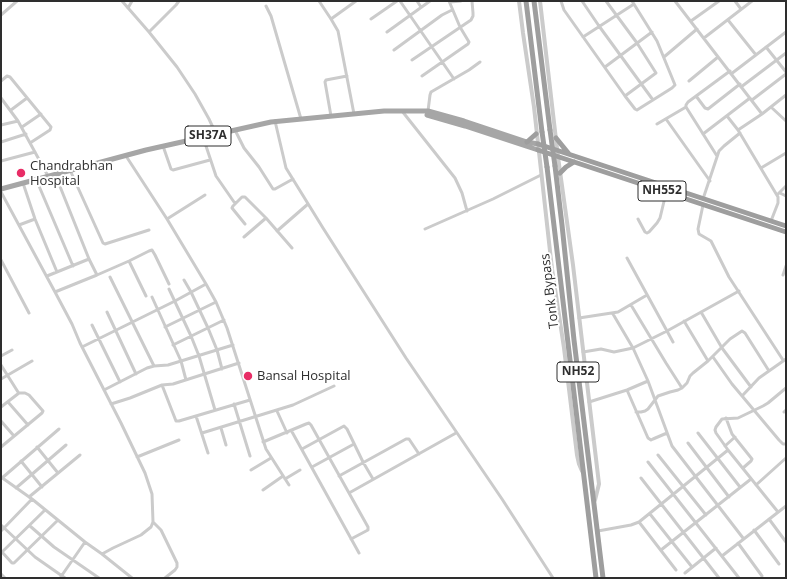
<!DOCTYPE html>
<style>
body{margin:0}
#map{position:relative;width:787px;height:579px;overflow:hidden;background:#fff;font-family:"Open Sans",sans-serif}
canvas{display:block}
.frame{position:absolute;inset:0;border:2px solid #2e2e2e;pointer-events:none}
</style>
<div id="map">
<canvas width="787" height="579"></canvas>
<div class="frame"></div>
</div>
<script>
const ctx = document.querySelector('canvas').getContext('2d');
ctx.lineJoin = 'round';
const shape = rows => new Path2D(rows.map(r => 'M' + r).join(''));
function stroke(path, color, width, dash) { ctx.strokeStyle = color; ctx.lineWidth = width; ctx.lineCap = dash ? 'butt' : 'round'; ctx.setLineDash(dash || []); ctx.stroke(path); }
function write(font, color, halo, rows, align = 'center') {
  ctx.font = font + ' "Open Sans",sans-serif'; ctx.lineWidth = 4; ctx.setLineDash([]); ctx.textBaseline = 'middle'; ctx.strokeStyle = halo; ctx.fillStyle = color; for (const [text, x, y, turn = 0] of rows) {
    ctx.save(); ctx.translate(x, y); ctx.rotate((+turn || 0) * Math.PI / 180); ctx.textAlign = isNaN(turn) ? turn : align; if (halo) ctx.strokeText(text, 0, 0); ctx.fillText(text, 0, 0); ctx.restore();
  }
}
stroke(shape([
 [122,1,149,32,177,67,195,94,209,119,216,134],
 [319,1,331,19,338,31,354,114],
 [400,1,454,79],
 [417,1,421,7],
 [561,1,564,10,625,96,635,109,637,110,672,88,675,85,657,41,632,1],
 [582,1,599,26,653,100],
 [606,1,637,43,656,73,625,96],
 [675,1,762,114],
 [735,1,741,9],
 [450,2,461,1],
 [266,6,271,16,301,119],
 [128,8,132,1],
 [1,15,17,1],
 [331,19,356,1],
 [371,19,397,1],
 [728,20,756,55],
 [691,21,719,1],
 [149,32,176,5,179,1],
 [387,32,430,1],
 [583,37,634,4],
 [704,38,752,1],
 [766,47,786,72],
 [394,50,442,15,452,10],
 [664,57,697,29],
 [412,60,471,20,473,16,473,13,472,1],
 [605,67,652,32],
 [731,74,786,32],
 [422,76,468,44,469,42,460,27,449,1],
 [1,81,7,76,10,77,51,127,50,130,30,143],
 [689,81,718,57],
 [741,87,786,53],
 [696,96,705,108,708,109,740,84],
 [1,98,18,121,48,176],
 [752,100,786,74],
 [771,107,786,121],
 [11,110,27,98],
 [402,111,455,178,462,193,467,211],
 [428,111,430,95,431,92,469,70,480,62],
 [331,116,325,82,326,80,347,76],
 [727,116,738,130,778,197,778,203,771,221],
 [666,119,710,181],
 [275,121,286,168,323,228,406,358,502,499,553,578],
 [657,124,686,107],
 [1,125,18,121],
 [22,127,41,114],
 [235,130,244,148,259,167,273,189,275,189,293,179],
 [738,130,762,114,786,95],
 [703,134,750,98],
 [203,137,216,176,234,202,236,203,242,197,245,197,266,218,292,248],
 [1,142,26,134],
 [163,146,171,169,173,170,210,160],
 [126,156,167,219,206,284,216,302,227,328,266,449,289,485],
 [717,156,686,107,686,105,688,102,730,71],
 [1,161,35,152],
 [761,168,786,153],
 [70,170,103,243,105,244,149,230],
 [55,174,89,259,97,275],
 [36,179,73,266],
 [23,183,35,219,57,272],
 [1,192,55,292,72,324,80,343,121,423,145,473,152,494,153,522,151,527,141,535,113,548,102,554],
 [780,193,786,196],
 [777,195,786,186],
 [703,199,719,151,724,146,740,133],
 [236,203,233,206,232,208,245,224],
 [703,205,698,229,699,234,711,241,729,277,783,360],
 [167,219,205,195],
 [638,219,645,232,647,233,649,232,657,223,660,218,666,193],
 [19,225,35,219],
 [425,229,493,199,541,175],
 [277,231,308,204],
 [244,237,266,218],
 [627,258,673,342],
 [1,260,29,313],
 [129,261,146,296],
 [783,275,786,266],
 [47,276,89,259],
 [110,277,154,366],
 [184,280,191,292,208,328,217,350,222,369],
 [169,289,191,336,199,356,215,410],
 [55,292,97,275,129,261,149,251,152,250,155,255,169,284],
 [152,297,181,361,186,380],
 [631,305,666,363,682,388],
 [107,312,136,374],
 [701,312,722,348,751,387],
 [613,314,633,348,648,381,672,446,743,538],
 [579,318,618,312,647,295],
 [684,321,708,361],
 [92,325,120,382],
 [165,327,216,302],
 [173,345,224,320],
 [82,347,175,301,206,284],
 [583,352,601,349,614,352,633,348,667,331,739,291],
 [1,356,12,350],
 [713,357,732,384,779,440,783,444,786,444],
 [1,365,18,392,19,393,25,393,29,395,43,411,42,413,1,447],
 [1,379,32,361],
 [162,385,176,421,179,421,250,400],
 [104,390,147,368,154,366,168,365,233,345],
 [627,390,648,438,651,440,653,439,667,433],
 [742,396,759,378,786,359],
 [8,402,28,425],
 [589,402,627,390,648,381],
 [111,404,130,398,162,385,173,384,239,363],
 [234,404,250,456],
 [1,407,19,393],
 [277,411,287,433],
 [636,412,641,412,645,411,648,409,658,396,670,392,678,390,682,388,687,383,690,376,693,373,708,361,730,339,742,331,745,333,769,371],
 [784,412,786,410],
 [196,416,208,453],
 [726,418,732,434,752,459,751,461,743,468],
 [1,421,14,436],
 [221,428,226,445],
 [291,430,359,553],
 [202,433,293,405,334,386],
 [698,433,740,487],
 [263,442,306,424,309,423,311,425,368,527,368,530,351,539],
 [688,443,729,497],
 [725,446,735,437],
 [37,447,58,473],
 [302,449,344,426,347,429,363,462,373,479],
 [658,455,706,515],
 [137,457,179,440],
 [21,461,42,487],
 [648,462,739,578],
 [312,467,354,444],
 [251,470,271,458],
 [339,476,406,439,409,439,419,454],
 [1,477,32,499,85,542,102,554,132,578],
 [2,478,59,429],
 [641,478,719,578],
 [285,479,300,470],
 [756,485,786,458],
 [16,488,66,445],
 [263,490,283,476],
 [349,493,456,433],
 [29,497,80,455],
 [778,512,728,450,716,433,715,430,716,427,722,419,738,418,763,406,768,403,786,388],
 [650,514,692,567],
 [769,519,786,542],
 [153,522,161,530,177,563,177,567,175,570,165,578],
 [639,522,676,570],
 [1,525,35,557,65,578],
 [30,526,54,547,99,578],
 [754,530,779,564],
 [1,531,32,499],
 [598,531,631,525,639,522,728,450],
 [738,543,762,576],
 [661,550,751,479],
 [2,552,12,563,14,563,58,520],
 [1,553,45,510],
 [722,556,786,506],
 [685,573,716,548],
 [1,574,5,578],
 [60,578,85,542]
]), '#cbcbcb', 3);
stroke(shape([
 [519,1,523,33,534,107,552,269,564,348,577,455,579,464,582,471],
 [540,1,558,157,573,265,599,484,595,500]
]), '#cbcbcb', 4);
stroke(shape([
 [427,115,465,126,538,150],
 [1,189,146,150,271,122,384,111,428,111,464,121,527,142,538,144]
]), '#a6a6a6', 5);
stroke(shape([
 [526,1,542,132],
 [534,1,550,130],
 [556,138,569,154],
 [527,142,536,134],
 [538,144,786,226],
 [538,150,786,232],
 [555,166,562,225,574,340,603,578],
 [547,167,596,578],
 [560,173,566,167,574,162]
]), '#9e9e9e', 5);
stroke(shape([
 [550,130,555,166],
 [542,132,547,167]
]), '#9e9e9e', 5);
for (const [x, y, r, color] of [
 [21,173,5,"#e82d66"],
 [248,376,5,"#e82d66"]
]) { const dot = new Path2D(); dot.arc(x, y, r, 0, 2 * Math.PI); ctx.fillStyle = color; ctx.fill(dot); stroke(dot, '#fff', 1.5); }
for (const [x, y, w] of [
 [208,136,46],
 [662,191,48],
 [578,372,42]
]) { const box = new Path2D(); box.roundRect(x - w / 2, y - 10, w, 20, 3); ctx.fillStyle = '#fff'; ctx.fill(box); stroke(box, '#2e2e2e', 1); }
write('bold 12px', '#2e2e2e', null, [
 ["SH37A",208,136],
 ["NH552",662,191],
 ["NH52",578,372]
]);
write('13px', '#2e2e2e', '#fff', [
 ["Chandrabhan",30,166],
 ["Hospital",30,181],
 ["Bansal Hospital",257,376]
], 'left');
write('13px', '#2e2e2e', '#fff', [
 ["Tonk Bypass",550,291,-97]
]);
</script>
